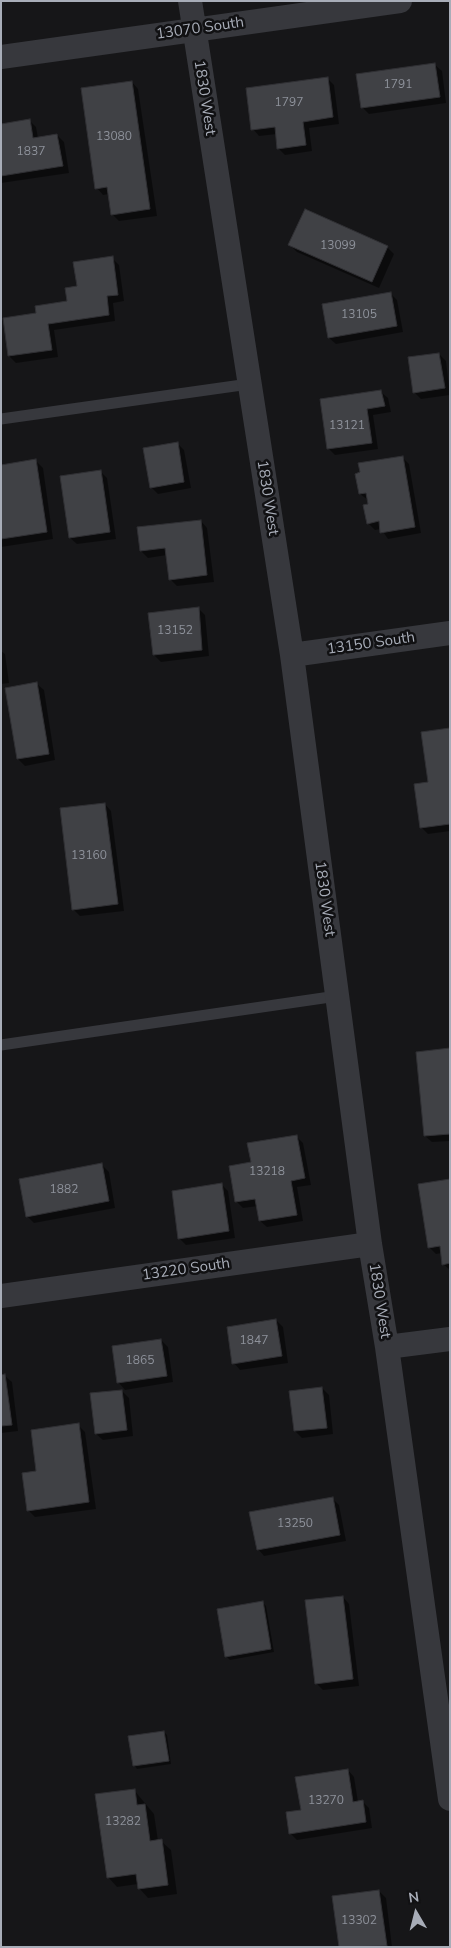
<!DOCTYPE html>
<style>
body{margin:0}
#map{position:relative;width:451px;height:1948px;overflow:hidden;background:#161618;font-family:"Nunito Sans",sans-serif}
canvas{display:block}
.frame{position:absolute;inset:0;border:2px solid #a8adb8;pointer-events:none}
.north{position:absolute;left:391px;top:1888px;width:50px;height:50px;-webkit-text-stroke:4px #111113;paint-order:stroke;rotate:352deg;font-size:14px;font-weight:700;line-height:20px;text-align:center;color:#a8adb8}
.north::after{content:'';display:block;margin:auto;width:18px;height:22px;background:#a8adb8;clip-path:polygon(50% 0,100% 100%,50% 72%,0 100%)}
</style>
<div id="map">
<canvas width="451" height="1948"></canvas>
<div class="frame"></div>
<div class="north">N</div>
</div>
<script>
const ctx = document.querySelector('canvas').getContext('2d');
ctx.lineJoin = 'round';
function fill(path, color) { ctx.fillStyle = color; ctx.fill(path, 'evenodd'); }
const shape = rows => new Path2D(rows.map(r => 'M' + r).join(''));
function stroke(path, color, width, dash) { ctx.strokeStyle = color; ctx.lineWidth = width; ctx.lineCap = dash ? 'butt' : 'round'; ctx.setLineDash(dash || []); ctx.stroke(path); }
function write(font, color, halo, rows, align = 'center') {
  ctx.font = font + ' "Nunito Sans",sans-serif'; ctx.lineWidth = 5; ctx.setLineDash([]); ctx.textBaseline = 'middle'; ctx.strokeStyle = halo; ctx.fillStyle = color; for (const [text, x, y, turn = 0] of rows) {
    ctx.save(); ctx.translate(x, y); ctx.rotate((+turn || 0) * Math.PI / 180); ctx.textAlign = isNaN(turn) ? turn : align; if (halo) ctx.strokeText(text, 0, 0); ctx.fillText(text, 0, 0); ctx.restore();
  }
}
fill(shape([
 [435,65,442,71,446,103,369,114,362,107],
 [327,78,334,85,339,124,309,128,312,151,285,155,278,148,277,134,259,136,253,129],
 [132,82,138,89,157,216,119,221,113,215,109,194,103,195,97,188],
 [30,121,36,127,38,138,57,135,64,142,69,173,1,183,1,125],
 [290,245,387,247,394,254,379,288,297,252],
 [112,258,119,265,124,301,113,303,115,321,54,330,58,357,16,363,9,356,4,319,37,314,68,302,78,287],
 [390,293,397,300,403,332,336,344,329,338],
 [439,354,446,361,450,395,421,399,414,392],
 [381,392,388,398,391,412,373,415,378,449,335,455,328,448],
 [177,443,184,450,191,488,158,494,151,487],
 [402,457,409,464,421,533,388,539,381,529,375,530,368,523,368,500,360,494],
 [36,461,43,468,53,539,1,547,1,466],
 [100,471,107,478,116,539,77,544,70,538],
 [201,521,207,528,214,582,177,586,170,579,167,555,148,558,141,551],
 [198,608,205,615,209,656,161,662,154,655],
 [1,651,5,654,9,683,1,684],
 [37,684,44,690,55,760,25,766,18,759],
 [450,729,450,831,428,834,421,827,429,783],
 [105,804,111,811,124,911,80,916,73,909],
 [450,1050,450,1141,432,1142,425,1136],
 [297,1137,303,1143,311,1185,297,1187,303,1221,267,1227,260,1221,258,1206,243,1208,236,1201,252,1163],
 [102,1165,109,1172,115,1208,34,1223,27,1216],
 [450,1180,450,1270,443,1264,442,1253,436,1254,429,1247],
 [221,1184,228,1191,235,1238,186,1245,179,1238],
 [276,1320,283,1327,288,1363,240,1370,234,1363],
 [161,1340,168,1347,173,1382,125,1390,119,1383,113,1347],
 [1,1376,5,1376,12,1382,18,1431,1,1433],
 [322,1388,329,1395,333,1434,302,1438,295,1431],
 [122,1391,129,1398,133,1436,103,1440,96,1434],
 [78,1425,85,1432,96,1509,35,1517,28,1510],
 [332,1498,339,1505,346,1541,264,1556,258,1549],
 [343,1597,349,1604,359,1686,323,1690,316,1683],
 [262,1602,266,1606,274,1652,230,1660,227,1657],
 [164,1732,167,1735,171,1764,137,1769,134,1765],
 [348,1770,354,1777,358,1802,362,1801,369,1808,372,1828,297,1840,290,1833,302,1811],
 [134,1790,154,1814,158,1841,161,1841,171,1850,177,1894,148,1898,139,1888,138,1884,117,1887,108,1877],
 [379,1891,386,1898,392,1947,341,1947]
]), '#0007');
const building = shape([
 [435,63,440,97,361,108,356,74,435,63],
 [328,77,333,117,303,122,306,145,277,149,275,127,251,130,246,88,328,77],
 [132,81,150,209,111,215,107,187,95,189,81,88,132,81],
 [30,119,33,138,57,134,63,166,1,176,1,124,30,119],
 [305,209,388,246,372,282,288,245,305,209],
 [113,256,118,295,107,296,109,315,48,324,52,350,8,356,3,318,36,313,35,306,67,301,65,288,77,286,73,262,113,256],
 [391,292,397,326,328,338,322,304,391,292],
 [439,353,445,388,413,393,408,357,439,353],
 [381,390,385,406,367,409,372,443,327,449,320,399,381,390],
 [178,442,184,482,150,488,143,448,178,442],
 [403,456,415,527,380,533,379,521,367,524,363,505,368,504,366,493,359,494,355,474,360,472,358,463,403,456],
 [36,459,47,532,1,539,1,465,36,459],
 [101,470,110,532,69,538,60,476,101,470],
 [201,520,207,575,169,580,165,548,140,551,137,527,201,520],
 [199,607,202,650,153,655,148,613,199,607],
 [37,682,49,754,17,759,5,688,37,682],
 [450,728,450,824,420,828,414,784,428,782,421,732,450,728],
 [105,803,118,904,72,910,60,808,105,803],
 [450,1048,450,1134,424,1136,416,1052,450,1048],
 [297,1135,305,1178,291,1181,297,1215,259,1221,255,1199,235,1202,229,1166,251,1162,247,1143,297,1135],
 [102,1163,109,1201,26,1217,19,1179,102,1163],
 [450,1179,450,1263,442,1265,440,1246,428,1248,418,1184,450,1179],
 [222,1183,229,1231,178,1239,172,1191,222,1183],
 [276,1319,282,1356,232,1364,227,1327,276,1319],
 [161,1339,167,1376,117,1383,112,1346,161,1339],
 [5,1374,12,1425,1,1426,1,1375,5,1374],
 [322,1387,327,1428,294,1431,289,1391,322,1387],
 [122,1390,127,1430,95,1434,90,1393,122,1390],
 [79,1423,89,1502,27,1511,22,1473,36,1471,31,1430,79,1423],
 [333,1497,340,1535,257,1550,249,1512,333,1497],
 [343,1596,353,1679,315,1684,305,1600,343,1596],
 [263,1601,271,1649,225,1657,217,1609,263,1601],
 [164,1731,169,1761,133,1766,128,1736,164,1731],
 [348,1769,353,1802,363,1800,366,1822,289,1834,286,1812,301,1810,295,1777,348,1769],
 [135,1789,137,1805,145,1804,150,1841,162,1839,168,1885,138,1889,136,1874,107,1878,95,1794,135,1789],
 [379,1890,387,1946,339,1947,332,1896,379,1890]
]);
fill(building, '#404145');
stroke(building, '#303034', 1);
stroke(shape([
 [1,419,249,384],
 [1,1045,337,996]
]), '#37383d', 11);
stroke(shape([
 [190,1,292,655,370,1244,387,1347,450,1799],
 [1,57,400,1],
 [292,655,450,633],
 [1,1296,370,1244],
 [387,1347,450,1339]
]), '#37383d', 24);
write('12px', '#8e929b', null, [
 ["1791",398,85],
 ["1797",289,103],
 ["13080",114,137],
 ["1837",31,152],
 ["13099",338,246],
 ["13105",359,315],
 ["13121",347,426],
 ["13152",175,631],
 ["13160",89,856],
 ["13218",267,1172],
 ["1882",64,1190],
 ["1847",254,1341],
 ["1865",140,1361],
 ["13250",295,1524],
 ["13270",326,1801],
 ["13282",123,1822],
 ["13302",359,1921]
]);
write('15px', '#a8adb8', '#111113', [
 ["13070 South",200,29,-8],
 ["1830 West",204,98,81],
 ["1830 West",267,498,81],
 ["13150 South",371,644,-8],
 ["1830 West",324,899,82],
 ["13220 South",186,1270,-8],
 ["1830 West",379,1301,81]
]);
</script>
